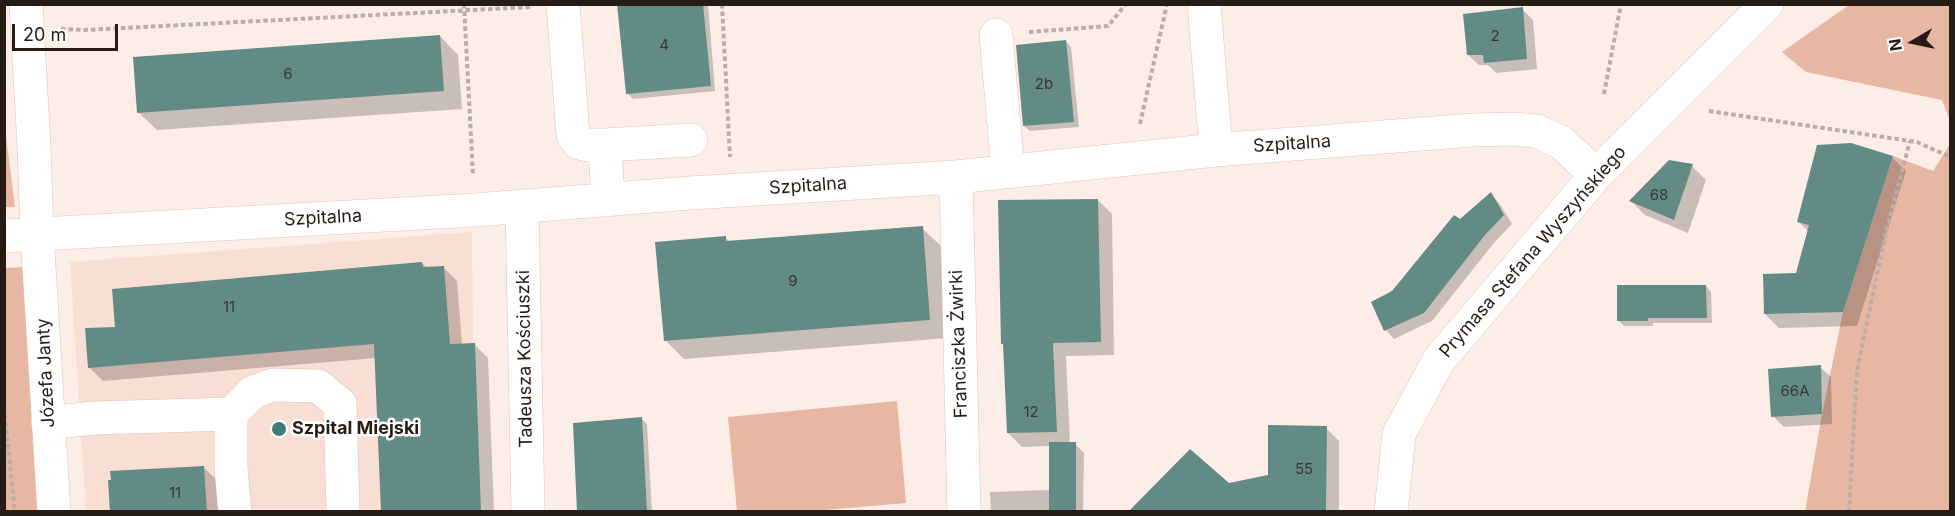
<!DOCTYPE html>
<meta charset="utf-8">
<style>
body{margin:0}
#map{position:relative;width:1955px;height:516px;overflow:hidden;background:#fcede7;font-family:Inter,sans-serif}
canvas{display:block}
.frame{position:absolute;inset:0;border:6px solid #271b15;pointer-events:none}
.north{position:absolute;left:1883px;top:12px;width:60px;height:60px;-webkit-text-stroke:4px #fefefe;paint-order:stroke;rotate:261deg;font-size:16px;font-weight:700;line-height:24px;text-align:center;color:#271b15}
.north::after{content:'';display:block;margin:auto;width:21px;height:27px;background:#271b15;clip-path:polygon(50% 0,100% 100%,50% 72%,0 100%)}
.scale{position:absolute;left:12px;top:24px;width:106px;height:27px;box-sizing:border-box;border:3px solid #271b15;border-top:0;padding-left:8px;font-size:18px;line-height:21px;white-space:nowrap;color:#271b15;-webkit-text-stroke:4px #fefefe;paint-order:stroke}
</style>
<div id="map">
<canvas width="1955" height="516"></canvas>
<div class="frame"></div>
<div class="north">N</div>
<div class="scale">20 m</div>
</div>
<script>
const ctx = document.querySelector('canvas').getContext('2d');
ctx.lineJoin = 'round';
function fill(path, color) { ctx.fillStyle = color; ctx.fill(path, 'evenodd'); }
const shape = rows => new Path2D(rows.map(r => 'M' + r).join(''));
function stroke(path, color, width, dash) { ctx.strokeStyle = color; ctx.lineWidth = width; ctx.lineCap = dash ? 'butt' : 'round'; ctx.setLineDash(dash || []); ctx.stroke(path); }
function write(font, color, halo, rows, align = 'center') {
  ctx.font = font + ' Inter,sans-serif'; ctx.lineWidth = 5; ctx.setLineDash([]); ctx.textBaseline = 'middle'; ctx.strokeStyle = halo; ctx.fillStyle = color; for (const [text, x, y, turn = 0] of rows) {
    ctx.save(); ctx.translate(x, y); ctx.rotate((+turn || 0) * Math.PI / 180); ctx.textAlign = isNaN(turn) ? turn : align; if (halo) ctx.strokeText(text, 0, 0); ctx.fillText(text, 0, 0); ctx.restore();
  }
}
fill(shape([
 [472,232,473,346,481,511,86,511,70,262]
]), '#f9ded4');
fill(shape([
 [1849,5,1950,5,1950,121,1942,100,1806,72,1782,52],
 [4,120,15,207,4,207],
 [1950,144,1950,511,1805,512,1822,414,1843,312,1893,156,1933,171],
 [23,267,40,511,5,511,4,268],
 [897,401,906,503,813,511,737,511,728,417]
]), '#e7b7a4');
fill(shape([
 [619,4,708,4,715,91,633,99,627,93],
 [1522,9,1533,20,1537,69,1496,73,1488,65,1479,65,1468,55],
 [440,36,458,55,462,109,157,130,138,112],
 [1066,41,1071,47,1079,127,1030,131,1024,126],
 [1892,157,1906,171,1857,326,1779,328,1765,314,1798,274,1809,232,1799,222],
 [1692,166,1706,180,1688,233,1645,215,1631,201],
 [1491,194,1499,203,1512,224,1493,244,1432,321,1394,339,1386,330,1393,292,1460,220],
 [1098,200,1112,214,1114,355,1066,356,1070,444,1075,444,1084,453,1083,512,991,512,990,492,1050,490,1050,446,1022,447,1008,433],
 [922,228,941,246,948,338,684,359,665,340,725,237,730,242],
 [422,263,427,268,443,267,457,281,462,345,474,344,488,358,494,512,383,512,376,358,103,381,89,367,117,329],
 [1706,286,1711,292,1712,323,1653,323,1653,326,1624,326,1619,321],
 [1820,367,1831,377,1832,424,1784,427,1773,416],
 [642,419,647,424,652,512,579,512],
 [1326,428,1339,441,1339,512,1130,512,1269,476],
 [203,467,218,481,220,512,111,512]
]), '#0003');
fill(shape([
 [617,4,703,4,711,86,626,94],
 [1523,7,1527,59,1484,63,1483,55,1467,55,1463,14],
 [440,35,444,91,137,113,133,57],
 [1066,40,1074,122,1023,126,1016,45],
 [1851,143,1893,156,1843,312,1764,314,1763,274,1796,273,1809,225,1797,222,1817,145],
 [1669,160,1693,164,1674,220,1629,201],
 [1491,192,1504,215,1485,235,1424,313,1384,331,1371,302,1392,291,1454,215,1460,219],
 [1098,199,1101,342,1053,343,1057,432,1007,433,1003,344,1001,344,998,200],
 [923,226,930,320,664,341,655,242,726,236,726,241],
 [422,262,423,267,444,266,450,344,475,343,481,512,381,512,374,344,88,368,85,328,115,327,112,289],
 [1617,285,1706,285,1707,318,1648,318,1648,321,1617,321],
 [1821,365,1822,414,1771,417,1768,369],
 [642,417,647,512,577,512,573,423],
 [1268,425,1327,426,1326,511,1128,512,1190,449,1229,483,1268,475],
 [1049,442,1076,442,1076,512,1049,512],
 [204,466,207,512,110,512,108,480,111,480,110,471]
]), '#638b85');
const minor = shape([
 [26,4,34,146,37,234,54,512],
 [563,4,573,135,579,143,587,145,605,145,691,140],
 [1204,4,1216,150],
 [996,35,1008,170],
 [605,145,608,200],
 [956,177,964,512],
 [522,207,528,512],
 [4,236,475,210,690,193,956,177,1216,150,1473,130,1514,129,1537,131,1562,143,1596,175],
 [48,423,94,418,231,414],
 [235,512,231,468,231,414,253,392,273,385,318,386,340,404,343,512],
 [1391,512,1399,434,1439,360,1596,175,1767,4]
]);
stroke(minor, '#e4c1b2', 34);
stroke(shape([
 [464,4,473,175],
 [722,4,730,157],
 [61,29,85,30,530,7],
 [1029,32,1108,26,1126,4],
 [1604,94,1621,4],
 [1709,111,1917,142,1950,157],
 [1140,124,1167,4],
 [4,407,15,512],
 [1849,512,1857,370,1886,232,1910,141]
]), '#bbada7', 4, [4.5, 3]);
stroke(minor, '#fff', 33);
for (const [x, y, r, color] of [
 [279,429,8,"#397f76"]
]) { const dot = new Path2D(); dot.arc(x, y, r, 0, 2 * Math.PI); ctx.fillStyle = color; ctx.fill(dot); stroke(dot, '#fefefe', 2); }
write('15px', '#363731', null, [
 ["2",1495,36],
 ["4",664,45],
 ["6",288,74],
 ["2b",1044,84],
 ["68",1659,195],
 ["9",793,281],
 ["11",229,307],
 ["66A",1795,391],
 ["12",1031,412],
 ["55",1304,469],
 ["11",175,493]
]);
write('18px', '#271b15', '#fefefe', [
 ["Szpitalna",1292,144,-4],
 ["Szpitalna",808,186,-4],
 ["Szpitalna",323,218,-3],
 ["Prymasa Stefana Wyszyńskiego",1533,252,-49],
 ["Franciszka Żwirki",959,344,-92],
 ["Tadeusza Kościuszki",525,359,-91],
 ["Józefa Janty",46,373,-93]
]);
write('bold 18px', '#271b15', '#fefefe', [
 ["Szpital Miejski",292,429]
], 'left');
</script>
